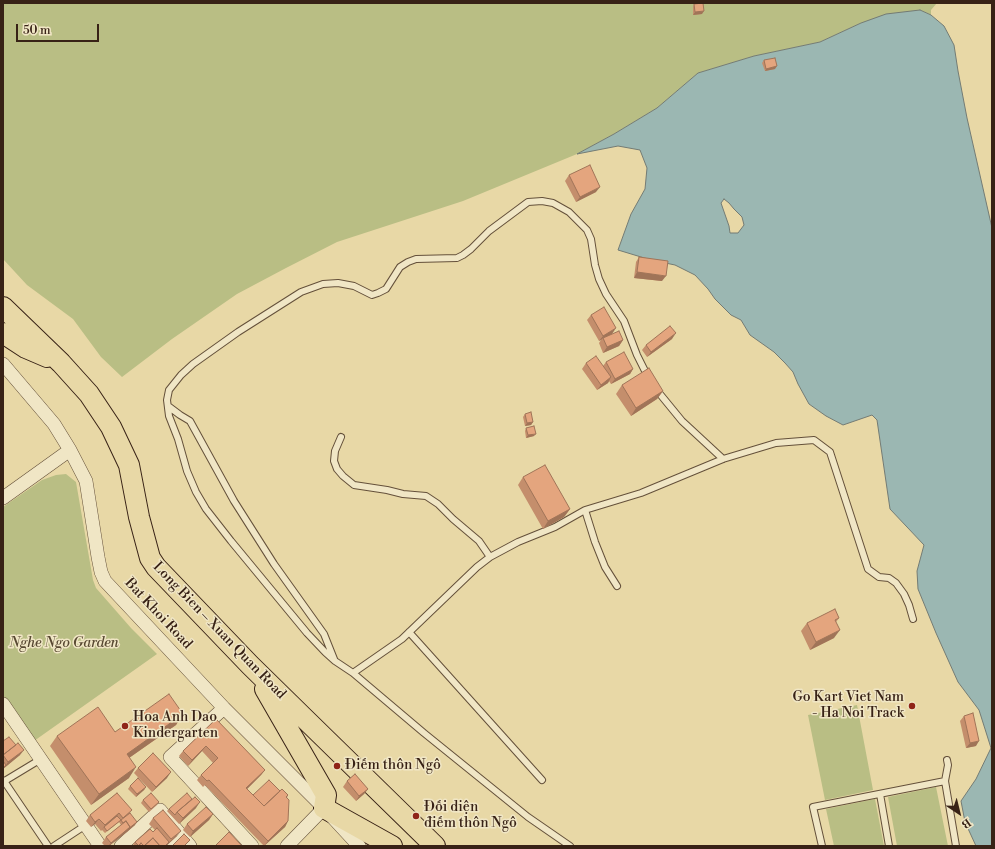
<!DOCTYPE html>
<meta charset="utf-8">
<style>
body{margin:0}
#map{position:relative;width:995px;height:849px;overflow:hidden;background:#e8d8a6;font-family:"Libre Bodoni",serif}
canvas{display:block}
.frame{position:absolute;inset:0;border:4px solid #382216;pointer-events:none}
.north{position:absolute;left:939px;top:793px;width:40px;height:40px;-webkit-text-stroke:3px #f0e6c5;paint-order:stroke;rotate:145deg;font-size:11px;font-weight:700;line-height:16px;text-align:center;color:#382216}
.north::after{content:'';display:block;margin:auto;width:14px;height:18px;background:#382216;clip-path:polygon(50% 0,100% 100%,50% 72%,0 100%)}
.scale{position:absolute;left:16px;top:24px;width:83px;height:18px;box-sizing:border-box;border:2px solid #382216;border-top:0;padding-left:5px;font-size:12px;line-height:14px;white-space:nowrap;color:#382216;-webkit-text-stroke:3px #f0e6c5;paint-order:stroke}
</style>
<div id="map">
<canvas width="995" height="849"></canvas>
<div class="frame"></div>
<div class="north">B</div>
<div class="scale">50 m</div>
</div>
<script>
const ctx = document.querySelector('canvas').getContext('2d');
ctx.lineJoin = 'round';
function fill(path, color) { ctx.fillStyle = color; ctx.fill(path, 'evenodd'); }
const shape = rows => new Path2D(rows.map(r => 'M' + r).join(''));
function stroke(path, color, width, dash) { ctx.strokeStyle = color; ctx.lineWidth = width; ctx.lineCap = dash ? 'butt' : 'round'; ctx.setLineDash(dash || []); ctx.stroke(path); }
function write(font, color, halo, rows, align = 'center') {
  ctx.font = font + ' "Libre Bodoni",serif'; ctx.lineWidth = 3; ctx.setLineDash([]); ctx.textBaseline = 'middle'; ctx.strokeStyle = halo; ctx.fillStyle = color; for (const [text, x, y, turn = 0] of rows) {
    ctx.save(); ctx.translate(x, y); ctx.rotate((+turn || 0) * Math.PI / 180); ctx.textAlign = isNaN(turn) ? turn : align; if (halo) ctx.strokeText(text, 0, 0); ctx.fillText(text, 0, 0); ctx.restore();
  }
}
fill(shape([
 [3,3,937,3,931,10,931,15,920,10,861,23,820,42,754,56,698,73,657,108,614,134,577,154,463,201,337,242,286,268,237,294,172,339,122,377,101,357,73,319,27,285,3,259],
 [66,474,76,482,93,580,96,588,131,628,157,654,34,741,3,696,3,507,42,480,56,475],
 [857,705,873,790,825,800,808,715],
 [936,787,948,846,897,846,888,797],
 [875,799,884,846,834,846,826,809]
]), '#b9be84');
const water = shape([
 [920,10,931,15,944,26,954,45,958,71,967,118,992,228,992,846,976,846,965,822,961,801,976,779,991,748,979,710,958,682,936,633,918,589,917,571,924,545,890,509,877,420,872,415,843,425,826,416,809,404,798,384,793,372,785,363,774,352,750,335,741,320,731,315,715,299,708,289,695,275,675,265,651,260,618,250,631,214,645,189,647,168,640,150,618,146,577,154,614,134,657,108,698,73,754,56,820,42,861,23,886,14,920,10],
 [724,199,729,203,734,209,742,217,744,225,738,233,730,233,729,226,721,203,724,199]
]);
fill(water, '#9bb7b2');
stroke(water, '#737b74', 1);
const lane = shape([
 [655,388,682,421,723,459],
 [168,406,180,415,190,421,234,501,274,564,324,634,334,659],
 [341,437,335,451,334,461,337,469,343,476,354,485,387,490,403,494,426,496,438,504,453,519,479,541,490,557],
 [585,510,595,542,605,567,617,586],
 [409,632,542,780],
 [353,673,402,639,477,567,490,557,518,542,555,527,585,510,641,493,723,459,776,443,814,440,830,452,868,569,879,577,889,578,896,583,904,594,909,605,913,619],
 [947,760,948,765,945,781,956,846],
 [4,781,48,846],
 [3,782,41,759],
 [880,794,889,846],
 [54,846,86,825],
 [570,846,528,817,424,733,353,673,335,661,325,652,307,633,231,541,206,509,196,492,187,471,178,439,169,416,167,400,169,390,181,375,193,364,238,332,301,292,323,284,338,283,354,286,372,295,378,293,386,289,400,267,408,262,416,259,457,258,463,255,471,249,489,231,528,202,542,201,553,203,569,212,587,230,591,239,595,265,599,279,606,294,624,321,637,355,648,377],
 [822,846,813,807,945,781]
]);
const street = shape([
 [3,364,54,424,70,450,86,481,98,557,101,572,105,581,224,708,324,808,359,846],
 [3,498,70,450],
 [3,704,100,846],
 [224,708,170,757,252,846],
 [121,846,160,810,190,846],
 [170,846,181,836],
 [287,846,324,808]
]);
const primary = shape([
 [3,307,61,363,89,394,111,427,129,465,139,517,150,558,156,567,250,665,302,716,435,846],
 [3,333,26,348,47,357],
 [265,689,326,795,324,808,392,846]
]);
stroke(lane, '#64503a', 8);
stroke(street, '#64503a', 14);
stroke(primary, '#382216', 22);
stroke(lane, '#f0e6c5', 6);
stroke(street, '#f0e6c5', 13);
stroke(primary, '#e8d8a6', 20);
fill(shape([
 [694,4,702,14,693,15,693,7],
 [764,60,775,69,765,71,762,63],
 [569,175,596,192,576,202,565,181],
 [639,257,662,281,634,278,636,262],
 [591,315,612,334,623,340,619,346,603,353,599,343,601,340,599,341,587,320],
 [672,339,647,357,642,350,646,345],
 [606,362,633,369,630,374,611,384,609,381,608,383,597,390,582,369,586,363,603,366],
 [622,385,663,391,657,399,631,416,616,394],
 [525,414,533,422,531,425,525,426,523,417],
 [526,428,534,436,526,438,525,431],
 [523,477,570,509,564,517,543,529,518,485],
 [839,618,836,622,834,638,810,650,801,631,807,623],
 [183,714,176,725,129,758,129,778,91,805,50,746,57,736,115,732],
 [964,716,976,746,966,748,960,721],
 [216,719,265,770,261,775,247,789,253,795,280,791,288,795,287,798,288,821,285,827,264,846,205,785,203,787,197,780,201,775,213,763,202,751,188,766,179,756,183,751],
 [3,741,20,755,3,769],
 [138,768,167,778,152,792,134,773],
 [347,781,368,789,364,794,356,801,343,787],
 [130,786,146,787,144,790,136,797,128,789],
 [117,793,130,813,135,825,109,846,105,846,102,843,106,837,121,825,119,822,105,833,102,830,101,831,95,824,91,827,86,821,90,815],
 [192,799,196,808,179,824,167,811,169,809],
 [143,800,159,802,157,805,149,812,141,803],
 [213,814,209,820,190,837,183,830,187,824],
 [153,818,177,836,166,846,135,846,133,844,135,842,153,832,155,830,149,824]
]), '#c48e6c');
fill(shape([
 [704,11,702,14,693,15,695,12],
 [777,66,775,69,765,71,766,69],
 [600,187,596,192,576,202,580,197],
 [637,272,666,276,662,281,634,278],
 [616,328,612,334,603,338,601,340,599,341,603,336],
 [676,333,672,339,647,357,651,352],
 [623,340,619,346,603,353,607,347],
 [633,369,630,374,611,384,615,379],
 [611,377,608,383,597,390,601,385],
 [663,391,657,399,631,416,636,408],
 [533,422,531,425,525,426,527,423],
 [536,434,534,436,526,438,528,435],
 [570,509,564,517,543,529,548,521],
 [840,630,834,638,810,650,816,642],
 [183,714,176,725,119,765,127,754],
 [979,741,976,746,966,748,970,743],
 [206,746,202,751,188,766,192,760],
 [24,750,20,755,3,769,3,768,6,765,8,762],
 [136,767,129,778,91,805,99,794],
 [265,770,261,775,243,793,246,788],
 [171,772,167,778,152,792,156,787],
 [146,787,144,790,136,797,137,794],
 [368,789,364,794,356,801,359,796],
 [200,802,196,808,179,824,183,818],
 [119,813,115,819,104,827,101,831,105,825],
 [213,814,209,820,190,837,193,831],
 [99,819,95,824,91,827,95,822],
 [288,821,285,827,264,846,268,841],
 [137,822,135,825,127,832,109,846,108,846,111,843,130,827],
 [181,831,177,836,166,846,165,846]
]), '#a07458');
const building = shape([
 [703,3,704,11,695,12,694,4,703,3],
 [775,58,777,66,766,69,764,60,775,58],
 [590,165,600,187,580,197,569,175,590,165],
 [639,257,668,261,666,276,637,272,639,257],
 [604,307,616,328,603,336,591,315,604,307],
 [670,326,676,333,651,352,646,345,670,326],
 [619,331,623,340,607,347,603,338,619,331],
 [624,352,633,369,615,379,606,362,624,352],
 [596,356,611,377,601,385,586,363,596,356],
 [649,368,663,391,636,408,622,385,649,368],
 [531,412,533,422,527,423,525,414,531,412],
 [534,426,536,434,528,435,526,428,534,426],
 [545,465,570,509,548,521,523,477,545,465],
 [835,609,839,618,835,620,840,630,816,642,807,623,835,609],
 [169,694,183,714,127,754,136,767,99,794,57,736,98,707,115,732,169,694],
 [973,713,979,741,970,743,964,716,973,713],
 [216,719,265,770,246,788,264,806,282,789,288,795,286,797,289,800,288,821,268,841,209,780,207,781,201,775,218,758,206,746,192,760,183,751,216,719],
 [9,737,16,745,3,755,3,741,9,737],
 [18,743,24,750,8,762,3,755,18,743],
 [153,753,171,772,156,787,138,768,153,753],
 [3,761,6,765,3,768,3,761],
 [355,774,368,789,359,796,347,781,355,774],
 [138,778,146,787,137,794,130,786,138,778],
 [269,780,280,791,264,806,253,795,269,780],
 [117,793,132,810,123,818,119,813,105,825,99,819,95,822,90,815,117,793],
 [151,793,159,802,151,809,143,800,151,793],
 [187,793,192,799,177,812,175,815,169,809,187,793],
 [195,797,200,802,183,818,177,812,195,797],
 [206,807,213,814,193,831,187,824,206,807],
 [163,810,181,831,171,839,153,818,163,810],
 [130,813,137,822,128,829,130,827,126,821,123,823,121,820,130,813],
 [117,816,121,820,107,831,104,827,117,816],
 [126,821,130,827,111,843,106,837,126,821],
 [157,828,169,842,165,846,160,846,153,838,144,846,141,843,139,846,135,842,150,829,153,832,157,828],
 [229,832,242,846,215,846,229,832],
 [184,834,190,840,184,846,174,846,173,845,184,834],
 [153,838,160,846,144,846,153,838],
 [141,843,144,846,138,846,141,843]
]);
fill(building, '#e4a57e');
stroke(building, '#a07458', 1);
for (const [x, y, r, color] of [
 [912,706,4,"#8f2418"],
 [125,726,4,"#8f2418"],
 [337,766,4,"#8f2418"],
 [416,816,4,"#8f2418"]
]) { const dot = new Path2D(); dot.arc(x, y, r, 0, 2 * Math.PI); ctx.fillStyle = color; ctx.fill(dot); stroke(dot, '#f0e6c5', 1.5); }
write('14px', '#382216', '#f0e6c5', [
 ["Bat Khoi Road",158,614,47],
 ["Long Bien – Xuan Quan Road",219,631,46]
]);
write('italic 14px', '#584932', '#f0e6c5', [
 ["Nghe Ngo Garden",64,644]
]);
write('14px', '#382216', '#f0e6c5', [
 ["Go Kart Viet Nam",904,698,"right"],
 ["- Ha Noi Track",904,714,"right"],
 ["Hoa Anh Dao",133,718],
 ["Kindergarten",133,734],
 ["Điếm thôn Ngô",345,766],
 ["Đối diện",424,808],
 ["điếm thôn Ngô",424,824]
], 'left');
</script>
